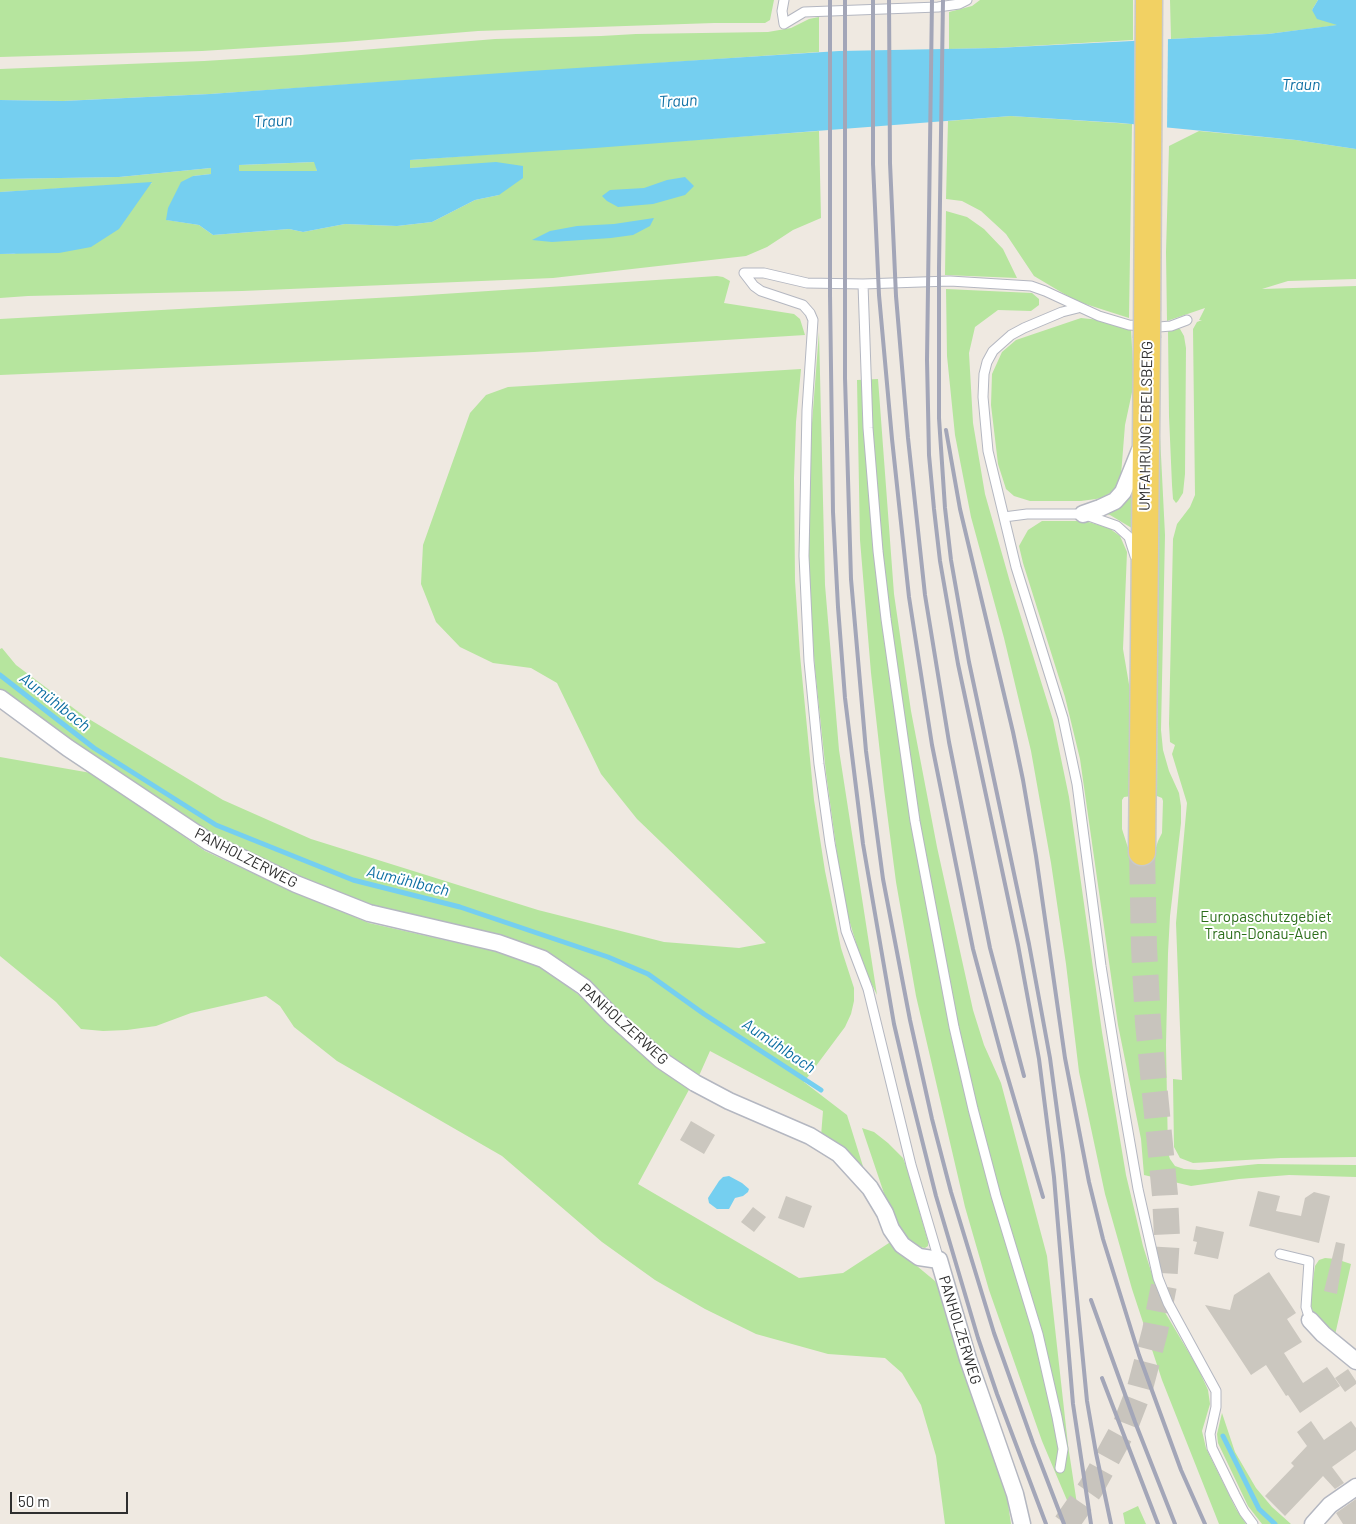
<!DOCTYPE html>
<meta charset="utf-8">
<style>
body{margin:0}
#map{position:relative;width:1356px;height:1524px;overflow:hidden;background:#efe9e1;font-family:Barlow,sans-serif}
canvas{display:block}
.scale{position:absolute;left:10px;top:1492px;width:118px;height:22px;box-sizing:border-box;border:2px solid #2e2e2e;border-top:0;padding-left:6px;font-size:15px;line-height:18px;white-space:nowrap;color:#2e2e2e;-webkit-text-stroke:4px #fff;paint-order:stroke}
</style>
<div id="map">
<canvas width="1356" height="1524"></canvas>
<div class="scale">50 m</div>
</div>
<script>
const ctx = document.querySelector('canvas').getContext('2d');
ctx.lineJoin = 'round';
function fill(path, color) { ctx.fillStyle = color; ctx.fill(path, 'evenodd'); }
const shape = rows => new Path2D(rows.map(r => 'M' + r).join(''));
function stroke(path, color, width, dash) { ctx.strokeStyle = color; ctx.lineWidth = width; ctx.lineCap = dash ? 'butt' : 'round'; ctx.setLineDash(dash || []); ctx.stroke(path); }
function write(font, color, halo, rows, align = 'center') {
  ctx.font = font + ' Barlow,sans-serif'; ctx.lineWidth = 4; ctx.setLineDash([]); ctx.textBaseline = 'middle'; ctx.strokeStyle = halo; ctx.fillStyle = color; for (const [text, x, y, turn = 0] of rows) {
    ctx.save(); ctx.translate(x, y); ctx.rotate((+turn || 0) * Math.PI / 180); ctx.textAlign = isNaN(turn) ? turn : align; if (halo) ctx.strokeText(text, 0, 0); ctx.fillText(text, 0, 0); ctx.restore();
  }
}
fill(shape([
 [0,0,774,0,770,20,765,23,714,23,478,31,344,42,202,51,0,57],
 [980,0,1133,0,1133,40,996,48,949,49,949,12,972,6],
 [1170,0,1318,0,1312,10,1339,25,1268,34,1171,39],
 [819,17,819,52,210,94,63,101,0,100,0,69,204,61,301,55,495,39,601,36,636,34,768,32,791,28,809,19],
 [1011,116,1132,124,1129,318,1076,301,1034,276,1006,234,981,211,962,201,946,199,948,121],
 [819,131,821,218,793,230,767,247,746,256,553,278,242,291,28,296,0,298,0,254,14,254,152,183,0,192,0,179,119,177,211,168,211,174,193,176,167,220,199,225,213,235,289,229,303,232,345,224,397,226,432,222,475,200,499,195,452,166,409,168,410,160],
 [1199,131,1296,140,1356,149,1356,279,1288,281,1262,289,1356,286,1356,1157,1281,1158,1193,1163,1180,1158,1174,1147,1173,1081,1173,1079,1182,1080,1176,923,1187,803,1172,754,1175,745,1170,742,1169,724,1173,539,1177,524,1190,507,1195,495,1193,329,1197,322,1202,320,1199,320,1205,308,1167,321,1166,252,1169,146],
 [315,162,317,171,239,172,239,165],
 [946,211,967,217,984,229,1003,249,1017,278,945,275],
 [717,276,723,277,730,281,724,303,794,314,800,319,805,335,534,352,0,375,0,319,412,296],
 [946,289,1032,293,1039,299,1039,305,1031,311,998,310,975,327,969,353,973,423,985,494,1010,582,1053,720,1069,797,1102,1032,1126,1175,1143,1246,1163,1309,1198,1368,1208,1390,1210,1404,1202,1431,1206,1448,1236,1509,1246,1524,1219,1524,1162,1380,1132,1289,1105,1194,1079,1072,1066,964,1051,863,1031,751,1004,638,971,517,955,435,947,356],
 [1081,318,1100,320,1131,329,1134,383,1125,425,1121,475,1115,489,1103,498,1081,501,1030,501,1014,496,1006,489,998,464,991,405,992,374,1002,352,1016,340],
 [1176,329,1180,329,1184,336,1186,348,1185,474,1183,493,1178,501,1176,503,1173,499,1172,485,1169,416,1168,331],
 [819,332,825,585,839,750,877,995,863,966,847,913,838,861,826,773,815,669,807,561,808,475],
 [1156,356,1165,535,1161,730,1163,750,1169,771,1179,793,1181,806,1181,823,1170,916,1168,953,1166,1045,1168,1153,1170,1159,1175,1166,1184,1169,1199,1170,1258,1164,1354,1165,1356,1165,1356,1177,1289,1175,1239,1179,1191,1186,1144,1175,1141,1139,1118,1025,1080,759,1065,697,1023,563,1019,546,1028,530,1042,521,1085,521,1109,528,1120,536,1127,552,1123,649,1131,696,1132,796,1124,797,1122,800,1122,829,1130,854,1153,857,1158,841,1162,833,1163,801,1162,798,1157,796,1158,572],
 [801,369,796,422,794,478,795,581,800,655,814,800,825,871,841,948,854,988,854,1001,851,1014,845,1027,804,1082,847,1115,866,1176,821,1136,823,1111,710,1051,698,1078,663,1056,588,981,370,909,212,838,0,692,0,649,2,648,16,665,84,716,223,800,311,839,538,910,664,942,739,948,766,943,637,819,601,774,557,683,531,668,493,663,460,647,436,622,421,584,423,545,470,413,486,395,508,387],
 [878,379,894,594,911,711,937,847,973,1010,984,1045,1001,1083,1047,1256,1068,1445,1080,1524,1077,1524,1042,1441,989,1290,965,1207,916,996,896,882,884,789,871,673,860,540,857,380],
 [1131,491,1133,492,1135,530,1110,515,1101,512],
 [0,757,91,773,205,851,294,892,369,923,498,952,542,967,579,995,606,1020,691,1086,638,1184,799,1278,843,1273,892,1241,900,1252,935,1281,938,1286,981,1412,1007,1497,1011,1524,945,1524,936,1456,921,1405,902,1373,885,1358,828,1354,756,1334,705,1309,655,1280,602,1242,502,1156,337,1061,294,1027,280,1006,266,996,191,1013,156,1026,127,1030,103,1031,81,1029,56,1002,0,956],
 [862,1128,874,1132,888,1143,903,1158,907,1168,928,1241,928,1246,925,1248,918,1247,909,1243,893,1220],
 [1325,1258,1336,1259,1351,1264,1335,1335,1313,1313,1310,1302,1315,1266,1319,1260],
 [1222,1413,1235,1452,1256,1488,1272,1507,1291,1524,1262,1524,1248,1506,1218,1443,1217,1434],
 [1138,1506,1146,1524,1125,1524,1123,1513]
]), '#b6e59e');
fill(shape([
 [1318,0,1356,0,1356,149,1296,140,1121,123,1011,116,595,148,410,160,410,168,496,162,523,166,523,178,499,195,475,200,432,222,397,226,345,224,303,232,289,229,213,235,199,225,166,220,168,208,181,182,193,176,211,174,211,168,119,177,0,179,0,100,63,101,210,94,530,71,839,51,996,48,1268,34,1337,25,1317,19,1312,10],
 [314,162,317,171,239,171,239,165],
 [685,177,694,186,685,195,653,204,618,207,607,201,602,196,610,190,644,188,667,180],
 [152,182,119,229,91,247,59,253,0,254,0,192],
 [654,218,650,226,633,235,611,238,552,242,532,240,550,231,577,226,614,224],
 [729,1176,742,1183,749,1189,748,1192,743,1196,735,1198,729,1209,717,1209,709,1203,708,1198,719,1181,723,1177]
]), '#75cff0');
fill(shape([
 [1168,36,1167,130,1134,127,1135,38]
]), '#efe9e1');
stroke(shape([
 [0,675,94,748,216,825,353,880,460,907,608,957,648,974,704,1014,821,1090],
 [1223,1436,1259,1509,1275,1524]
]), '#75cff0', 5);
fill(shape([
 [691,1121,715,1135,704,1154,680,1140],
 [1258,1191,1280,1196,1276,1211,1301,1216,1305,1198,1314,1192,1330,1196,1319,1243,1249,1226],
 [786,1196,812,1206,804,1228,778,1218],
 [753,1207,766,1217,754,1232,741,1222],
 [1196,1226,1224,1232,1218,1259,1194,1254,1197,1242,1193,1241],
 [1336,1242,1345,1244,1337,1294,1324,1291],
 [1269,1272,1296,1313,1287,1319,1302,1342,1284,1353,1303,1383,1327,1367,1340,1386,1300,1413,1288,1395,1286,1396,1266,1365,1251,1375,1205,1305,1230,1310,1234,1295],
 [1348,1369,1356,1381,1356,1384,1345,1392,1335,1378],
 [1311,1421,1324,1440,1351,1421,1356,1428,1356,1450,1332,1467,1344,1483,1335,1489,1323,1476,1285,1516,1265,1496,1294,1466,1291,1463,1307,1446,1297,1432],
 [1356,1499,1356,1524,1343,1524,1336,1513]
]), '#cbc7bf');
stroke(shape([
 [1066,1524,1091,1488,1126,1424,1140,1388,1155,1331,1164,1285,1167,1237,1165,1195,1148,1023,1144,947,1142,852]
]), '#c8c4bd', 26, [26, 13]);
const lane = shape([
 [784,0,782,11,784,24,804,12,938,7,959,4,967,0],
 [744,273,754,286,761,291,803,305,810,313,813,320,807,410,804,556,809,661,819,764,830,843,846,931,868,989,911,1165,939,1260],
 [744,273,764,273,807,283,863,284,950,281,1031,286,1045,291,1099,316,1129,325,1159,327,1171,326,1187,320],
 [863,284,868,428,878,551,886,619,915,821,954,1027,973,1109,996,1196,1038,1334,1057,1417,1063,1449,1060,1468],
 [1078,308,1062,312,1024,328,1011,335,993,351,987,362,984,374,983,397,988,451,1016,567,1063,718,1077,784,1101,966,1122,1097,1138,1189,1158,1278,1168,1303,1216,1391,1216,1407,1210,1434,1212,1448,1235,1495,1244,1512,1253,1524],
 [1004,517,1027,514,1083,514,1117,526,1129,537,1135,556],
 [1280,1254,1309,1261,1306,1307,1310,1320]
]);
const street = shape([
 [1083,514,1100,508,1115,501,1123,492,1140,450],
 [0,698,68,748,209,842,296,884,369,913,498,943,543,959,584,987,612,1016,661,1060,695,1083,729,1101,810,1136,839,1154,870,1188,885,1213,891,1229,902,1245,919,1257,939,1260,968,1359,1015,1494,1022,1524],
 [1310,1320,1323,1334,1356,1361],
 [1313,1524,1330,1505,1356,1487]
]);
const primary = shape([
 [1142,852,1147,338]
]);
stroke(lane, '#b4b7c1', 11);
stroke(street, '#b4b7c1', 19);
stroke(primary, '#c9c9c9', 29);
stroke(lane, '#fff', 9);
stroke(street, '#fff', 16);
stroke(primary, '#f2d163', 26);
stroke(shape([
 [830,0,830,295,833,512,838,607,845,698,863,844,894,1024,908,1084,936,1196,978,1338,997,1394,1046,1524],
 [845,0,845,378,851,579,866,751,883,879,910,1020,932,1119,951,1192,994,1333,1033,1443,1064,1524],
 [873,0,873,164,879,295,892,439,909,597,932,745,973,949,1003,1061,1043,1197],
 [889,0,890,163,896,296,908,438,925,595,949,742,990,948,1024,1076],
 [932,0,927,360,929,455,934,509,940,561,958,664,1018,945,1039,1059,1054,1177,1073,1404,1091,1524],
 [943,0,939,268,939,418,945,508,951,560,969,662,1029,944,1050,1058,1063,1155,1087,1401,1096,1453,1111,1524],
 [946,430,960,509,1013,732,1023,780,1036,856,1065,1058,1089,1182,1103,1239,1139,1355,1181,1470,1205,1524],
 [1091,1300,1135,1422,1175,1524],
 [1102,1378,1158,1524]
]), '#a3a6b8', 4);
const primaryBridge = shape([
 [1147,338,1149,0]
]);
stroke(primaryBridge, '#c9c9c9', 29, []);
stroke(primaryBridge, '#f2d163', 26);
write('15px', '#2e2e2e', '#fff', [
 ["UMFAHRUNG EBELSBERG",1146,426,-89],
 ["PANHOLZERWEG",246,858,27],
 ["PANHOLZERWEG",624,1024,42],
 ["PANHOLZERWEG",960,1330,73]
]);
write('15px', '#2c6e1b', '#fff', [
 ["Europaschutzgebiet",1266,917],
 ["Traun-Donau-Auen",1266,934]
]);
write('italic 16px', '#0d6fa3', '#fff', [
 ["Traun",1301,85],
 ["Traun",678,101,-3],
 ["Traun",273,121,-3],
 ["Aumühlbach",55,702,38],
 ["Aumühlbach",408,881,14],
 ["Aumühlbach",779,1046,34]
]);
</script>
